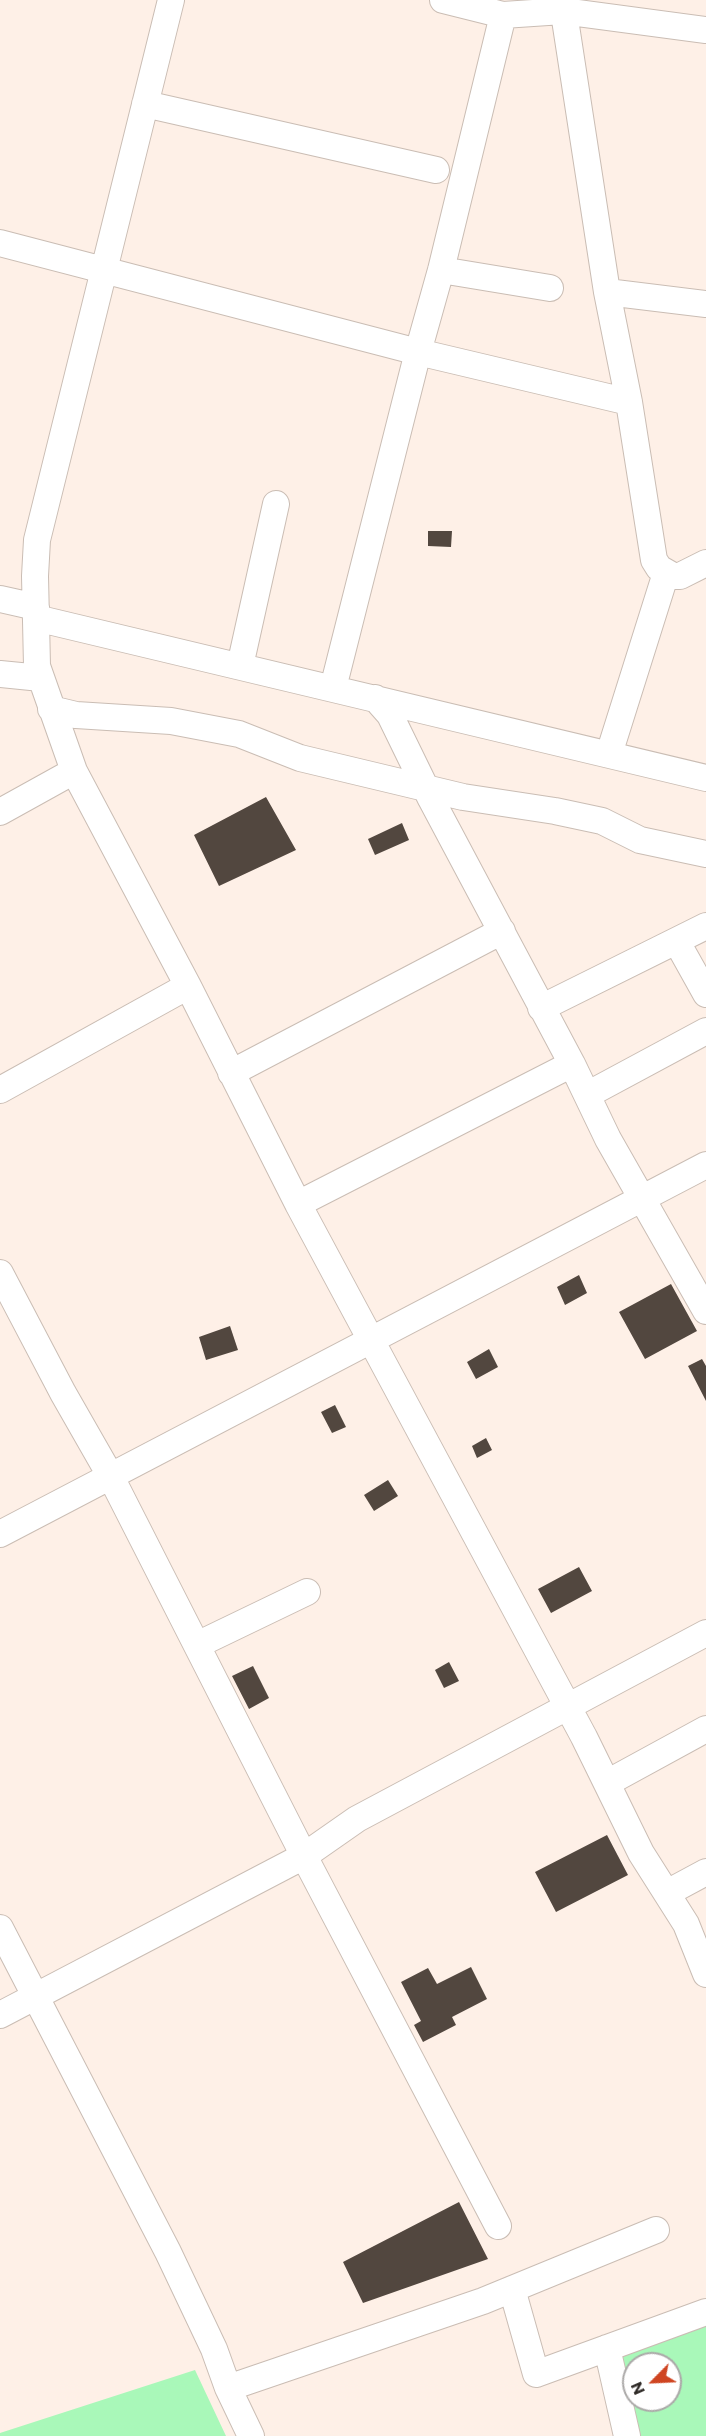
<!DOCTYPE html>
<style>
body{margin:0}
#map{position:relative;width:706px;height:2436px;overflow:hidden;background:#fef0e7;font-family:Commissioner,sans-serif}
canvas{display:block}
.north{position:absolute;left:622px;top:2352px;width:60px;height:60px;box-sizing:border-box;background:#fff;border:2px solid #aba9a8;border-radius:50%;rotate:246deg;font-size:16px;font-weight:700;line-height:24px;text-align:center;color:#2d2825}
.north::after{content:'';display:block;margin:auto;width:21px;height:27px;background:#cf4521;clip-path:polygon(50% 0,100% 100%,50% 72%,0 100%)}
</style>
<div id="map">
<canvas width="706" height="2436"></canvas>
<div class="north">N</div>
</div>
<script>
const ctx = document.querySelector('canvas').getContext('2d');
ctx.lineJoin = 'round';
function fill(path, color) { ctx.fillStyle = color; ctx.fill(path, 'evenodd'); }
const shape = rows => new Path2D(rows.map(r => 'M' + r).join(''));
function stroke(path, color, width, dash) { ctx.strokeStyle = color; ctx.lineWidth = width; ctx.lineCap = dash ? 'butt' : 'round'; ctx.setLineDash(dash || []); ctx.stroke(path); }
fill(shape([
 [706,2325,706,2436,637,2436,618,2354],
 [634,2364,670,2364,670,2400,634,2400],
 [195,2370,226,2436,0,2436,0,2433]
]), '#a9f8b9');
fill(shape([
 [428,531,452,531,451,547,428,546],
 [266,797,296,850,219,886,194,835],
 [402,823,409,840,375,855,368,839],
 [579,1275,587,1293,565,1305,557,1287],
 [671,1284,697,1331,645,1359,619,1312],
 [230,1326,238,1350,206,1360,199,1337],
 [489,1349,498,1367,476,1379,467,1362],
 [702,1359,706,1366,706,1401,688,1366],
 [335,1405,346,1427,332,1433,321,1412],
 [486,1438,492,1450,477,1458,472,1446],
 [388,1480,398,1496,374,1511,364,1495],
 [579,1567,592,1591,551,1613,538,1589],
 [449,1662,459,1681,444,1688,435,1670],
 [253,1666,269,1698,249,1709,232,1676],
 [607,1835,628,1875,556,1912,535,1872],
 [471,1967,487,1999,452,2017,456,2025,423,2042,414,2025,421,2021,401,1982,428,1968,437,1984],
 [459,2202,488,2259,363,2303,343,2262]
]), '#52473f');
const minor = shape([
 [171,0,37,540,35,576,37,666,74,771,188,986,298,1204,584,1737,641,1853,686,1924,706,1974],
 [443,0,503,15,563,11,706,30],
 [562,0,607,292,629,402,654,560,659,568,673,576,680,576,706,563],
 [145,104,436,170],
 [0,243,418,352,629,402],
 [441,270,550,288],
 [607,292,706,304],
 [0,599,36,607],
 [36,618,706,778],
 [240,666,276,504],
 [0,674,41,678],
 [333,688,418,352,441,270,503,15],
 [375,698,390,715,431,799,572,1064,608,1139,706,1311],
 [51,709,76,715,171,721,239,734,300,758,463,797,555,811,602,821,640,840,706,854],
 [609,754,666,573],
 [0,812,74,771],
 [677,942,706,994],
 [541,1008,706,926],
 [231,1073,502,931],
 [0,1090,188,986],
 [587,1095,706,1031],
 [298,1204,572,1064],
 [0,1273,63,1393,111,1477,304,1856,498,2226],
 [0,1534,706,1165],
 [197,1645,307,1592],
 [607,1783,706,1729],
 [667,1893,706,1872],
 [0,1928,168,2252,214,2349,228,2388,251,2436],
 [0,2015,304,1856,357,1819,706,1633],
 [512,2289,536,2374,706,2312],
 [607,2348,627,2436],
 [228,2388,483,2301,656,2230]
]);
stroke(minor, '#cabdb4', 28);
stroke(minor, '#fff', 26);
</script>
